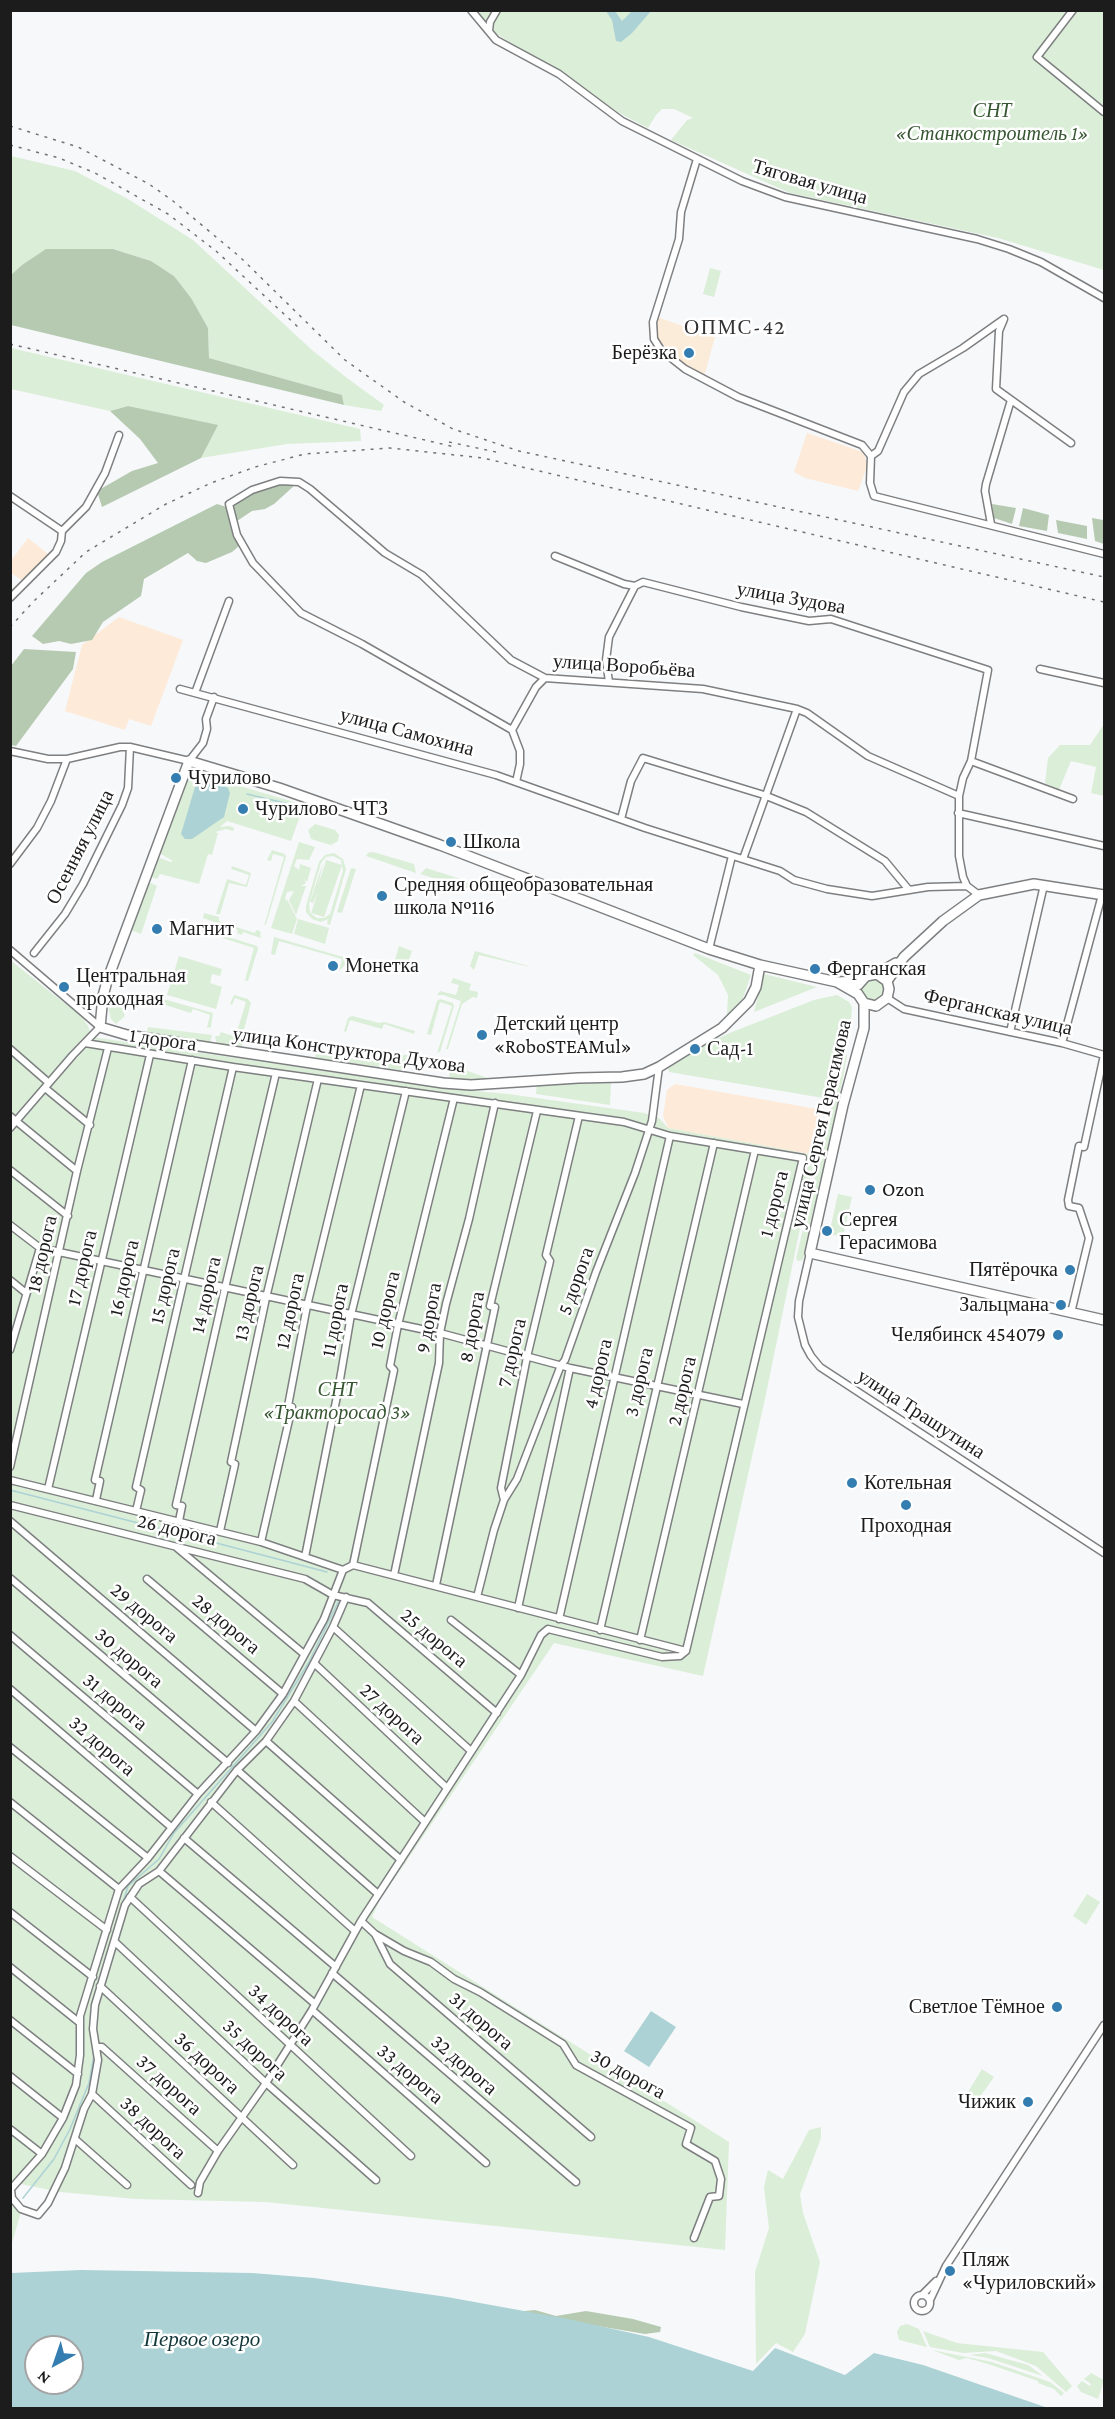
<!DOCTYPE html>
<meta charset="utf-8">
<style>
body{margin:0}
#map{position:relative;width:1115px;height:2419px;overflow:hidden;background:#f7f8fa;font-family:"Crimson Pro",serif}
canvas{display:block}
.frame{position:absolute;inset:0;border:12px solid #1c1c1d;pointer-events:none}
.north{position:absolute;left:24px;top:2335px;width:60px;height:60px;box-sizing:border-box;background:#fff;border:2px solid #a4a4a5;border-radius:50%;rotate:220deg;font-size:16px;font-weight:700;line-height:24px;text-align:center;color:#1c1c1d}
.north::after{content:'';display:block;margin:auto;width:21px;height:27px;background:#347db1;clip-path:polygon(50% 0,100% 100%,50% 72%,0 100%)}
</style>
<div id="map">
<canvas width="1115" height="2419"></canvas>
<div class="frame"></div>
<div class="north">N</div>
</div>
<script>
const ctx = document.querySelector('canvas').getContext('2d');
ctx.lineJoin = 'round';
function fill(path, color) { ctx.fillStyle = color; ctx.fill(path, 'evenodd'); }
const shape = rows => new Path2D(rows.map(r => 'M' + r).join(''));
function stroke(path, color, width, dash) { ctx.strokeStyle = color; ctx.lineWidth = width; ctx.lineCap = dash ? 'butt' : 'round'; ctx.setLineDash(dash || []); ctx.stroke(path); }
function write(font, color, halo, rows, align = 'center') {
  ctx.font = font + ' "Crimson Pro",serif'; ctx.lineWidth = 5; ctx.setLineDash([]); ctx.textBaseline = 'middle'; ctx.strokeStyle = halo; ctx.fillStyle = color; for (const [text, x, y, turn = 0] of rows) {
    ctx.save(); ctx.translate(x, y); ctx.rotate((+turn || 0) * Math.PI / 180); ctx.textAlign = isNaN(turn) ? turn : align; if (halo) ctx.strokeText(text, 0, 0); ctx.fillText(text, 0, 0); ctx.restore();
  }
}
fill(shape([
 [657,317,715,337,704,377,662,349,656,339]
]), '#fbebd9');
fill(shape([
 [807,433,863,452,868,464,858,491,805,478,794,472],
 [28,538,48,554,23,581,11,573,10,562],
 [119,617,183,640,151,726,129,719,125,730,65,711,82,645],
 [675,1084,817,1109,822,1119,815,1155,668,1128,663,1116,667,1090]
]), '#fdead9');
fill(shape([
 [468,11,1104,11,1104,270,998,238,790,193,671,140,687,120,693,118,674,109,662,109,656,115,648,128,623,115,494,32,489,32],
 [11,156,75,171,128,199,193,240,312,350,347,378,384,405,381,411,344,405,342,395,209,358,208,328,174,276,151,261,113,249,22,265,11,275],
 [710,268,721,271,714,297,703,294],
 [11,348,360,429,361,441,287,444,201,458,217,426,128,406,110,411,11,389],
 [1104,724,1104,796,1091,793,1096,767,1071,761,1059,790,1045,783,1048,758,1060,745,1090,745],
 [201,770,215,774,233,784,304,805,291,841,227,821,220,827,229,826,234,828,233,831,226,829,215,832,218,833,212,855,208,854,199,884,160,874,157,879,152,877,151,875,157,857,171,862,173,861,159,853,189,776],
 [315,824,335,830,339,835,338,841,331,845,311,839,308,830],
 [299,842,315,847,309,860,297,859,294,866,299,870,300,864,311,868,307,882,304,879,306,883,301,886,306,886,296,915,289,900,294,891,287,892,285,899,288,901,297,919,292,934,271,928],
 [272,850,285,854,286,857,266,924,264,926,284,857,273,854,271,861,267,860],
 [373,852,414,864,416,873,366,856,368,853],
 [334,853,343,859,346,869,330,925,327,924,328,919,321,922,312,919,306,912,306,906,319,862,325,855],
 [333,856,341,860,343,871,330,914,324,918,317,918,310,913,309,904,321,863,326,857],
 [326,860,342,865,324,917,311,913,318,892,313,903,310,902,323,863,318,886],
 [232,866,251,873,247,887,229,883,220,914,216,914,227,879,246,885,249,875,231,869],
 [351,868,356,869,342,913,337,912],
 [426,868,467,881,470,887,467,888,420,874],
 [151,883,157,886,141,934,131,930,147,885],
 [204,913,219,917,219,921,228,924,237,923,236,927,255,933,256,930,260,931,261,938,243,932,242,935,237,933,238,930,221,925,220,928,216,926,217,923,203,918],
 [298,919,329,928,325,944,294,934],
 [193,926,257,946,258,949,248,981,245,980,254,948,191,928],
 [274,937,343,957,346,959,345,965,339,971,342,959,279,941,275,955,271,954],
 [399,946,412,951,404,975,392,970],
 [475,951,528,966,530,967,479,955,474,970,470,966],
 [695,953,751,975,743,998,727,1015,728,995,718,975,693,955],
 [179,956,222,969,220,976,212,974,210,983,222,987,216,1009,167,995],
 [10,960,82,1017,88,1026,92,1037,443,1088,508,1094,644,1113,659,1118,668,1128,815,1155,766,1394,703,1676,554,1643,380,1900,372,1917,729,2142,725,2250,266,2202,136,2199,60,2192,11,2182],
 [764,974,817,987,754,1012],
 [453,978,471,984,469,990,478,992,477,998,473,997,462,1004,448,1049,446,1049,461,1001,443,995,437,995,440,991,456,995,459,985,451,983],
 '861 990a12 12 0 1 1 24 0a12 12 0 1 1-24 0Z',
 [234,995,248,999,251,1003,242,1037,236,1035,246,1002,235,998,232,1005,230,1004],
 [837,995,849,1002,852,1007,851,1020,846,1020,837,1055,841,1057,829,1099,669,1072,668,1068,682,1056,727,1034,814,1000],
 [109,998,124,1003,123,1011,125,1016,116,1024,111,1019,109,1010],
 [163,999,213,1013,211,1027,207,1028,210,1015,193,1009,191,1013,159,1003],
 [440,999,453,1003,454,1006,440,1052,437,1053,452,1006,440,1002,431,1035,427,1034,437,1001],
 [352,1016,379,1023,384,1022,415,1031,414,1034,384,1024,382,1029,350,1020,346,1032,344,1031,348,1018],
 [148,1027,212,1035,210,1043,146,1035],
 [221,1032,242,1039,242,1050,217,1045,215,1036,219,1036],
 [322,1047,327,1053,354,1056,400,1059,402,1055,408,1055,411,1058,408,1067,400,1070,317,1058,315,1056,317,1049],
 [845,1054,847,1055,843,1078,803,1260,798,1261,796,1259,831,1106],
 [451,1065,493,1080,450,1081,449,1071],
 [611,1083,610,1105,536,1094,537,1084],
 [838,1194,852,1197,843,1237,829,1234],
 [1087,1894,1100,1902,1086,1925,1073,1916],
 [982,2069,994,2077,975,2104,965,2097],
 [821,2127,821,2138,800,2194,803,2213,820,2262,805,2334,793,2352,776,2343,756,2364,755,2272,769,2228,764,2187,768,2170,783,2179,809,2130],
 [10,2199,21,2212,11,2246],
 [907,2324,919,2329,927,2347,899,2340,897,2332,900,2326],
 [923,2331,957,2343,1043,2352,1072,2386,1066,2392,1036,2366,996,2351,963,2353,930,2347],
 [932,2350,992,2362,1050,2382,1064,2393,1061,2396,1054,2389,1038,2383,1038,2381,988,2364,967,2358,959,2360],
 [985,2353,1028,2365,1043,2376,988,2358,970,2355],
 [1091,2373,1104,2380,1098,2399,1081,2392,1077,2386,1082,2381,1090,2386,1091,2384,1084,2379]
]), '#dbeed8');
fill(shape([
 [46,249,113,249,151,261,174,276,191,298,208,328,209,358,342,395,344,405,11,325,11,275,22,265],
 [128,406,218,425,201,458,102,507,97,491,132,471,158,463,140,439,110,411],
 [289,482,295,485,274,504,265,509,252,511,231,525,239,546,232,552,206,563,197,561,188,553,144,579,141,596,103,622,92,640,71,644,59,641,43,644,32,636,86,573,102,562,217,504,230,508,242,495],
 [992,504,1016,508,1012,524,994,518],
 [1023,508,1049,515,1047,531,1019,526],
 [1092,518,1103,520,1104,544,1095,541],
 [1056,520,1087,526,1087,539,1058,533],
 [24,649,76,652,73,669,16,746,11,745,11,666],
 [535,2310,556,2316,586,2311,633,2319,661,2327,660,2332,645,2334,514,2312]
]), '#b6cab2');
fill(shape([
 [606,11,615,11,622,21,632,11,651,11,632,33,621,42,616,41,612,20],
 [207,778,217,780,228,788,230,793,224,817,192,839,185,839,181,834,195,787,200,779],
 [651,2011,676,2027,649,2067,624,2051],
 [81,2270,252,2273,314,2278,447,2297,568,2319,649,2337,753,2371,775,2348,845,2375,874,2353,923,2365,1048,2408,11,2408,11,2273],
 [36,2347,72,2347,72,2383,36,2383]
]), '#acd2d5');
stroke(shape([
 [247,794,289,804],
 [297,806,307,809],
 [10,1490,173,1532],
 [182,1534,327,1572],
 [123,1903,128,1886,159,1859,174,1833,272,1722,309,1662,339,1600],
 [23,2198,54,2159,70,2129,89,2083,94,2055,90,2030]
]), '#acd2d5', 1.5);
const street = shape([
 [471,10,496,40,559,74,622,121,742,181,785,197,977,239,1009,249,1041,262,1104,298],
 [1073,10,1037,57,1104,112],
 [489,31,490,22,497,10],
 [697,159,681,212,679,239,653,322,654,339,661,350,685,369,738,397,862,445,871,456,870,483,874,496,1104,554],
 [1004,319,999,331,996,389,1071,443],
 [871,456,878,451,904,392,919,374,963,348,1004,319],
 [10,496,62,531,61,541,56,552,10,598],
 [991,524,985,491,986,484,1011,400],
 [62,531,86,507,105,473,119,435],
 [555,556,624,584,635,586,643,582,741,607,809,621,831,619,988,670,971,761,963,778,959,796,959,856,963,877,967,886],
 [1040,669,1104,683],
 [609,682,606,660,609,637,635,586],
 [180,689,496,775,645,828,780,871,794,880,827,889,872,896,928,887,967,886,979,895],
 [195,693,229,601],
 [512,730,536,687,545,678],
 [10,751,48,759,67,759,120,747,130,747,189,761,203,743,207,729,206,719,214,697],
 [971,761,1073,799],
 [516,782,520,764,520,751,512,730,362,644,301,613,253,563,237,535,229,504,252,490,280,481,299,482,310,489,385,553,422,575,511,660,545,678,703,689,797,709,807,713,868,756,959,796],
 [958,813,1104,846],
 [621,819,631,781,643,758,764,795,806,812,885,861,909,890],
 [743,859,797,709],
 [10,864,37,828,51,801,67,759],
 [709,949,732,856],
 [10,950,100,1027,73,1055,10,1128],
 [34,953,65,914,83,884,122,805,128,788,130,747],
 [887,998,904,1009,1062,1043,1104,1055,1084,1147,1079,1146,1068,1200,1069,1206,1079,1208,1089,1238,1071,1313],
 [1010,1032,1044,885],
 [1062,1043,1102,895],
 [10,1049,49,1083],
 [45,1088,90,1125],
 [10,1116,77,1171],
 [10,1170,68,1216],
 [10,1225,40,1248,440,1333,570,1368,743,1404],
 [810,1253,799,1301,798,1317,805,1345,811,1356,820,1367,1104,1553],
 [10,1280,26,1293],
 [10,1350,40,1248],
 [10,1467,77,1171,108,1048],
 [10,1480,261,1542,343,1570,353,1565,686,1651,803,1158,670,1136,624,1122,233,1067,85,1043],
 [48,1489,150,1055],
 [96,1500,100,1481,95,1480,192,1060],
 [504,1500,517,1479,561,1365,565,1360,596,1272,635,1173,652,1121,659,1067],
 [10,1505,305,1579,333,1595,368,1603,497,1713],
 [136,1511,141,1490,136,1487,233,1067],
 [10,1521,256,1731],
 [179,1521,182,1506,176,1505,225,1288,276,1073],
 [220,1531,235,1464,231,1462,266,1298,318,1079],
 [261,1542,292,1407,288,1406,307,1306,361,1085],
 [176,1547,304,1654],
 [305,1557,338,1391,351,1315,406,1091],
 [353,1565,394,1370,390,1366,398,1325,454,1098],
 [394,1575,439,1363,440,1333,446,1304,469,1219,495,1103],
 [10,1578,228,1763],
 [147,1579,283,1694],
 [436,1585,495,1307,490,1306,537,1111],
 [477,1597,494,1530,504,1500,501,1488,527,1357,550,1261,546,1255,579,1116],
 [518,1608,570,1368],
 [559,1619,670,1136],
 [451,1620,521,1675],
 [333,1627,471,1751],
 [600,1630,714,1143],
 [10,1635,198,1794],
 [640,1640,755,1150],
 [315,1664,447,1788],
 [10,1689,171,1827],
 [294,1701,425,1822],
 [266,1741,401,1860],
 [10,1747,148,1858],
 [237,1770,378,1894],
 [10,1802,119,1889],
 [211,1802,355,1931],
 [184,1838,336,1967],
 [10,1856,107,1930],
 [159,1871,314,2003],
 [130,1897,411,2156],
 [10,1912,93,1977],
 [361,1921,375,1934,390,1964,591,2137],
 [375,1934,404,1951,431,1962,454,1979,480,1992,563,2044,576,2065,691,2128,686,2144,715,2161,721,2179,719,2196,710,2197,694,2238],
 [115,1942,266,2083,376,2180],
 [10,1967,80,2023],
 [332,1973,576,2182],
 [100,1986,293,2165],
 [312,2010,486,2163],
 [10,2020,78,2074],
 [97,2047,102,2047,218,2151],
 [10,2076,63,2118],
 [92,2094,191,2185],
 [10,2129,42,2154],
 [75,2139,127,2185],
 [10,2190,42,2154,63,2118,76,2085,80,2055,80,2016,119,1889,148,1858,198,1794,256,1731,283,1694,324,1619,343,1570],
 [11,2190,12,2198,21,2209,38,2215,48,2203,65,2168,84,2109,92,2094,98,2060,93,2029,95,2005,125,1905,139,1884,159,1871,237,1770,266,1741,294,1701,333,1627,346,1597],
 [198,2193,200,2182,218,2151,266,2083,312,2010,361,1921,521,1675,541,1635,548,1629,662,1657,680,1656,686,1651],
 '914 2303a8 8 0 1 1 16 0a8 8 0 1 1-16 0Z',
 [922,2295,936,2281],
 [930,2300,946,2266,1104,2025]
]);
const secondary = shape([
 [760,965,756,987,749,1001,722,1028,659,1067,644,1074,622,1077,578,1078,471,1085,443,1083,127,1035,100,1027,103,996,107,981,189,761,279,788,440,845,709,949,760,965,837,982,860,981],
 [887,981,904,957,943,921,979,895,1034,884,1104,895],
 [837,982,858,994,864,1003,876,1006,887,998,889,989,887,981,877,974],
 [858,985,866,976,877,974,896,963],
 [864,1003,864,1028,843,1105,810,1253,1104,1320]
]);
stroke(street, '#7e7f80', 9);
stroke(secondary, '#7e7f80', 12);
stroke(street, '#fff', 6);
stroke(secondary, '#fff', 9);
stroke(shape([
 [10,126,78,147,149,184,173,201,240,257,345,360,404,402,453,429,519,451,1104,577],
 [10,145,59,158,95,173,168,214,216,251,298,327],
 [10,344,455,447],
 [449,442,496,452],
 [10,627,34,601,86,552,166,504,211,483,255,467,305,454,390,448,483,458,1104,602]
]), '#737375', 1.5, [3, 6]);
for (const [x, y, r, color] of [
 [689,353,6,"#347db1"],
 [176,778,6,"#347db1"],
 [243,809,6,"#347db1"],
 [451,842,6,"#347db1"],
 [382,896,6,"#347db1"],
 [157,929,6,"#347db1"],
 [333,966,6,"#347db1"],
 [815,969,6,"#347db1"],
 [64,987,6,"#347db1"],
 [482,1035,6,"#347db1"],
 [695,1049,6,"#347db1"],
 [870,1190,6,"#347db1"],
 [827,1231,6,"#347db1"],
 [1070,1270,6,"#347db1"],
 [1061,1305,6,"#347db1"],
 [1058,1335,6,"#347db1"],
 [852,1483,6,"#347db1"],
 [906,1505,6,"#347db1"],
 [1057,2007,6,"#347db1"],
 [1028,2102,6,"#347db1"],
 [950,2271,6,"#347db1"]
]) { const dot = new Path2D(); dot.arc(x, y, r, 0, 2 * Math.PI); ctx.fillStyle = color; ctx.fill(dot); stroke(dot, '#fff', 2); }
write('italic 20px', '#365631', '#fff', [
 ["СНТ",992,111],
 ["«Станкостроитель 1»",992,134],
 ["СНТ",337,1390],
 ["«Тракторосад 3»",337,1413]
]);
write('20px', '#1c1c1d', '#fff', [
 ["Тяговая улица",810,182,16],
 ["улица Зудова",791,598,10],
 ["улица Воробьёва",624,666,4],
 ["улица Самохина",407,732,15],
 ["Осенняя улица",80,847,-63],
 ["Ферганская улица",998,1012,13],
 ["1 дорога",163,1040,8],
 ["улица Конструктора Духова",349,1050,8],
 ["улица Сергея Герасимова",821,1124,-77],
 ["1 дорога",774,1204,-76],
 ["18 дорога",42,1254,-77],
 ["17 дорога",82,1268,-77],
 ["16 дорога",124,1278,-77],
 ["5 дорога",576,1281,-70],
 ["15 дорога",165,1286,-77],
 ["14 дорога",206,1295,-77],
 ["13 дорога",249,1303,-77],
 ["10 дорога",385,1310,-77],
 ["12 дорога",290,1311,-78],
 ["9 дорога",429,1318,-80],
 ["11 дорога",335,1320,-79],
 ["8 дорога",472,1327,-80],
 ["7 дорога",512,1353,-77],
 ["4 дорога",598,1374,-77],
 ["3 дорога",639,1382,-77],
 ["2 дорога",682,1391,-77],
 ["улица Трашутина",921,1414,33],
 ["26 дорога",177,1530,14],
 ["29 дорога",144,1613,40],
 ["28 дорога",226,1624,40],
 ["25 дорога",434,1638,40],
 ["30 дорога",129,1658,40],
 ["31 дорога",115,1702,40],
 ["27 дорога",392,1714,43],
 ["32 дорога",102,1746,41],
 ["34 дорога",281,2015,43],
 ["31 дорога",481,2021,41],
 ["35 дорога",255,2050,43],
 ["36 дорога",207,2063,43],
 ["32 дорога",464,2065,41],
 ["33 дорога",410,2074,41],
 ["30 дорога",628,2074,29],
 ["37 дорога",169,2085,42],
 ["38 дорога",153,2128,43]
]);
write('20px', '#1c1c1d', '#fff', [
 ["Берёзка",677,353,"right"],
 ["Чурилово",188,778],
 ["Чурилово - ЧТЗ",255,809],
 ["Школа",463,842],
 ["Средняя общеобразовательная",394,885],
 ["школа №116",394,908],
 ["Магнит",169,929],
 ["Монетка",345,966],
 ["Ферганская",827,969],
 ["Центральная",76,976],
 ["проходная",76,999],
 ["Детский центр",494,1024],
 ["«RoboSTEAMul»",494,1047],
 ["Сад-1",707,1049],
 ["Ozon",882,1190],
 ["Сергея",839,1220],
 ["Герасимова",839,1243],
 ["Пятёрочка",1058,1270,"right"],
 ["Зальцмана",1049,1305,"right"],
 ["Челябинск 454079",1046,1335,"right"],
 ["Котельная",864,1483],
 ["Проходная",906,1526,"center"],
 ["Светлое Тёмное",1045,2007,"right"],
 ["Чижик",1016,2102,"right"],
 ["Пляж",962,2260],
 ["«Чуриловский»",962,2283]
], 'left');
ctx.letterSpacing = '1.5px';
write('21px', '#323234', '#fff', [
 ["ОПМС-42",735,328]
]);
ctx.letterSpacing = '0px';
write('italic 21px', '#12373a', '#fff', [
 ["Первое озеро",202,2340]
]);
</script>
